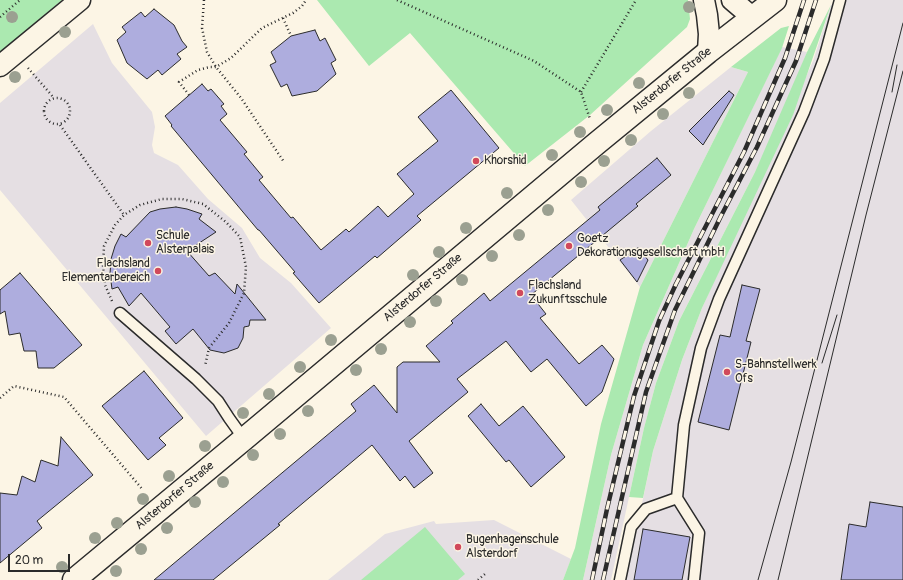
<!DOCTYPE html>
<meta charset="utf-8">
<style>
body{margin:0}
#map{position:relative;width:903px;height:580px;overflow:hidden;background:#fcf5e5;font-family:Pangolin,sans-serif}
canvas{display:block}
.scale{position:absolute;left:8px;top:554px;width:62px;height:18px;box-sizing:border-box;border:2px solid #2b2b2b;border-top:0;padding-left:5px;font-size:12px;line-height:14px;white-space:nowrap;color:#2b2b2b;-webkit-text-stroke:3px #fcf5e5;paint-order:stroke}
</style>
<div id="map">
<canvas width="903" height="580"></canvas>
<div class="scale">20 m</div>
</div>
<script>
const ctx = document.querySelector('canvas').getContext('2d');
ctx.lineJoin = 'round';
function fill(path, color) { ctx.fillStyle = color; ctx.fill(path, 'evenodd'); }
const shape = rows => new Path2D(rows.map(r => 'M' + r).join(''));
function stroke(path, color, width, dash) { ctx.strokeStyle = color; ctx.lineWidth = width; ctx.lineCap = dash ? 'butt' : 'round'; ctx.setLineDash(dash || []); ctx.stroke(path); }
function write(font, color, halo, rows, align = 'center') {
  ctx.font = font + ' Pangolin,sans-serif'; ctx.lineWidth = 3; ctx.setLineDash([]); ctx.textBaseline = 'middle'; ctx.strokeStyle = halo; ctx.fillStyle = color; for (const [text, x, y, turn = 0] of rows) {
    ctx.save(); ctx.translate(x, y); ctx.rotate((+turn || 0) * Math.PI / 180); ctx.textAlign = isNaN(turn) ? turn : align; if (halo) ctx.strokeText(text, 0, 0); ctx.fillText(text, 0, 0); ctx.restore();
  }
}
fill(shape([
 [842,0,903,0,903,580,626,580,653,451,682,360,702,308,813,61,831,5],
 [93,24,112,63,152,112,155,127,152,145,154,153,178,165,208,199,242,228,260,258,291,283,331,328,206,436,0,190,0,103],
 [782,47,807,52,785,108,755,172,679,321,656,383,644,428,611,580,583,580,611,455,643,345,694,229],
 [731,67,748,72,640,287,571,200,651,131],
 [494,520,571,559,563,580,328,580,385,534,434,521,436,524]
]), '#e5dfe3');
fill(shape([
 [0,0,62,0,0,52],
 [317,0,688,0,690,19,687,27,590,115,525,166,410,33,369,66],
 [831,5,793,115,702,308,682,360,653,451,643,498,629,497,644,428,656,383,679,321,755,172,807,52],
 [789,26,782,48,694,229,643,345,611,455,583,580,563,580,575,548,601,424,640,287,748,72,731,67,781,28],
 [425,527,465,574,458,580,361,580]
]), '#abe9b0');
const building = shape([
 [154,9,174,25,182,41,187,47,177,54,181,59,162,75,158,70,147,79,127,63,117,40,126,32,122,27,141,12,145,17,154,9],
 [315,30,320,41,325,38,336,60,331,63,336,74,317,91,292,96,287,84,281,87,270,65,276,62,271,52,291,36,315,30],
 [202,84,208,91,211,89,224,104,221,106,227,114,220,120,247,152,244,154,263,177,259,180,291,218,293,217,321,250,346,229,349,232,378,206,388,217,414,194,397,174,438,141,418,117,451,90,499,148,417,216,421,220,377,258,375,256,319,303,293,273,295,272,259,230,258,230,171,126,172,125,165,116,202,84],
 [729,91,734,95,703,145,689,131,729,91],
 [657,158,671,175,636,204,638,206,531,295,546,314,540,318,579,364,602,345,614,359,602,392,586,406,547,359,531,372,506,341,457,379,468,392,409,441,433,473,414,488,405,476,400,481,372,445,278,524,280,525,213,580,154,580,356,411,351,404,374,385,397,413,397,367,403,362,440,362,426,346,453,323,451,321,484,293,490,301,600,210,598,207,657,158],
 [176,207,187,209,202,214,199,219,216,232,187,251,209,276,215,273,235,294,237,284,266,320,250,320,249,326,244,327,243,338,238,348,224,353,210,350,193,329,176,344,165,331,170,327,141,293,129,306,118,287,112,289,110,274,111,259,115,246,121,234,126,237,150,212,160,209,176,207],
 [638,248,648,260,637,282,620,260,638,248],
 [20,273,82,345,54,368,38,368,36,351,24,351,20,333,9,335,5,311,0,314,0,290,20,273],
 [742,285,760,289,746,341,751,342,729,430,698,422,720,335,730,337,742,285],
 [144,371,183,418,159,438,166,445,148,460,102,406,144,371],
 [481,404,499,426,523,406,565,457,531,487,509,460,506,462,468,416,481,404],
 [61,437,93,475,37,521,42,528,0,563,0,493,17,495,22,476,35,482,41,460,58,466,61,437],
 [870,502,903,507,903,580,841,580,849,524,866,527,870,502],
 [643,529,690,537,682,580,634,580,643,529]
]);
fill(building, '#aeadde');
stroke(building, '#2b2b2b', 1);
const service = shape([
 [120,313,196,379,218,401,229,418,244,439],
 [677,498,699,533,694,580],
 [620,580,631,527,646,509,677,498,684,425,701,348,719,299,804,112,824,59,840,0]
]);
const minor = shape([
 [704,0,707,15,709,34,708,52],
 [732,0,752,17],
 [0,66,80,0]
]);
const tertiary = shape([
 [74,580,244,439,597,143,708,52,775,0]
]);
stroke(service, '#2b2b2b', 13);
stroke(minor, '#2b2b2b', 23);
stroke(tertiary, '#2b2b2b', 25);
stroke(shape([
 [204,0,202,28,207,52,216,67,241,98,284,162],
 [397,0,534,61,581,92,590,119],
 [0,17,20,0],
 [283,18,291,36],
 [28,68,54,98],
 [581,92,636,0],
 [189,95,179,82,198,70,210,67,216,67,231,58,262,28,293,13,302,6,306,0],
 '44 111a13 13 0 1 1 26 0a13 13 0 1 1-26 0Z',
 [60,125,124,215],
 [112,301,105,285,103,267,104,246,115,225,124,215,140,205,162,199,182,199,203,204,226,222,240,237,246,267,244,293,229,323,209,348,205,366],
 [0,398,14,386,64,397,143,490],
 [478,580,485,574]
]), '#2b2b2b', 2.5, [1, 3]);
stroke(service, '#fcf5e5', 10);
stroke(minor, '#fcf5e5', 20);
stroke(tertiary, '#fcf5e5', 22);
stroke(shape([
 [892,92,897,65],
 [822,363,837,315],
 [758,580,791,462,903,23],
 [778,580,866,215,903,71]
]), '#2b2b2b', 1);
const rail = shape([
 [592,580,607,509,634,396,659,321,676,284,744,152,785,58,804,0],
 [603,580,646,392,675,310,721,216,757,147,796,61,816,0]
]);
stroke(rail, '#2b2b2b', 4.5);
stroke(rail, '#fcf5e5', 3, [9]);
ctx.fillStyle = '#9ba091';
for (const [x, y] of [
 [689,7],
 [12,17],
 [65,32],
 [15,77],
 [639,83],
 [689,93],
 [607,110],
 [663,114],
 [580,132],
 [631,140],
 [552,155],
 [604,161],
 [581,182],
 [507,193],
 [548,210],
 [466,228],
 [519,235],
 [439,252],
 [492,256],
 [413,275],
 [462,280],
 [436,301],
 [410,322],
 [331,340],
 [381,349],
 [300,367],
 [356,370],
 [269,394],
 [308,411],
 [243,413],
 [280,434],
 [205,446],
 [253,455],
 [169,476],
 [223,482],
 [143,499],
 [195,502],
 [117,523],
 [167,528],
 [95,538],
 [141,549],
 [62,567],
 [116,571]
]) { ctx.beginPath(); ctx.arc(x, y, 6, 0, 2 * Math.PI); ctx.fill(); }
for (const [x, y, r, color] of [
 [476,161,4,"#d1495b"],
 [148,243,4,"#d1495b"],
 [569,246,4,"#d1495b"],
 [158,271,4,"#d1495b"],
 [520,293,4,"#d1495b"],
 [727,372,4,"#d1495b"],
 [458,547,4,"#d1495b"]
]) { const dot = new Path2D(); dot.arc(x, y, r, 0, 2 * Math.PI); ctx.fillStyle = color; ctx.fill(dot); stroke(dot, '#fcf5e5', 1.5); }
write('12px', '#2b2b2b', '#fcf5e5', [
 ["Alsterdorfer Straße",672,81,-39],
 ["Alsterdorfer Straße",423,288,-40],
 ["Alsterdorfer Straße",175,496,-40]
]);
write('12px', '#2b2b2b', '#fcf5e5', [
 ["Khorshid",484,161],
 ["Schule",156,236],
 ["Alsterpalais",156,250],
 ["Goetz",577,239],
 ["Dekorationsgesellschaft mbH",577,253],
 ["Flachsland",150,264,"right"],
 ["Elementarbereich",150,278,"right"],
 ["Flachsland",528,286],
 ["Zukunftsschule",528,300],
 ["S-Bahnstellwerk",735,365],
 ["Ofs",735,379],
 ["Bugenhagenschule",466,540],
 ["Alsterdorf",466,554]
], 'left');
</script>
